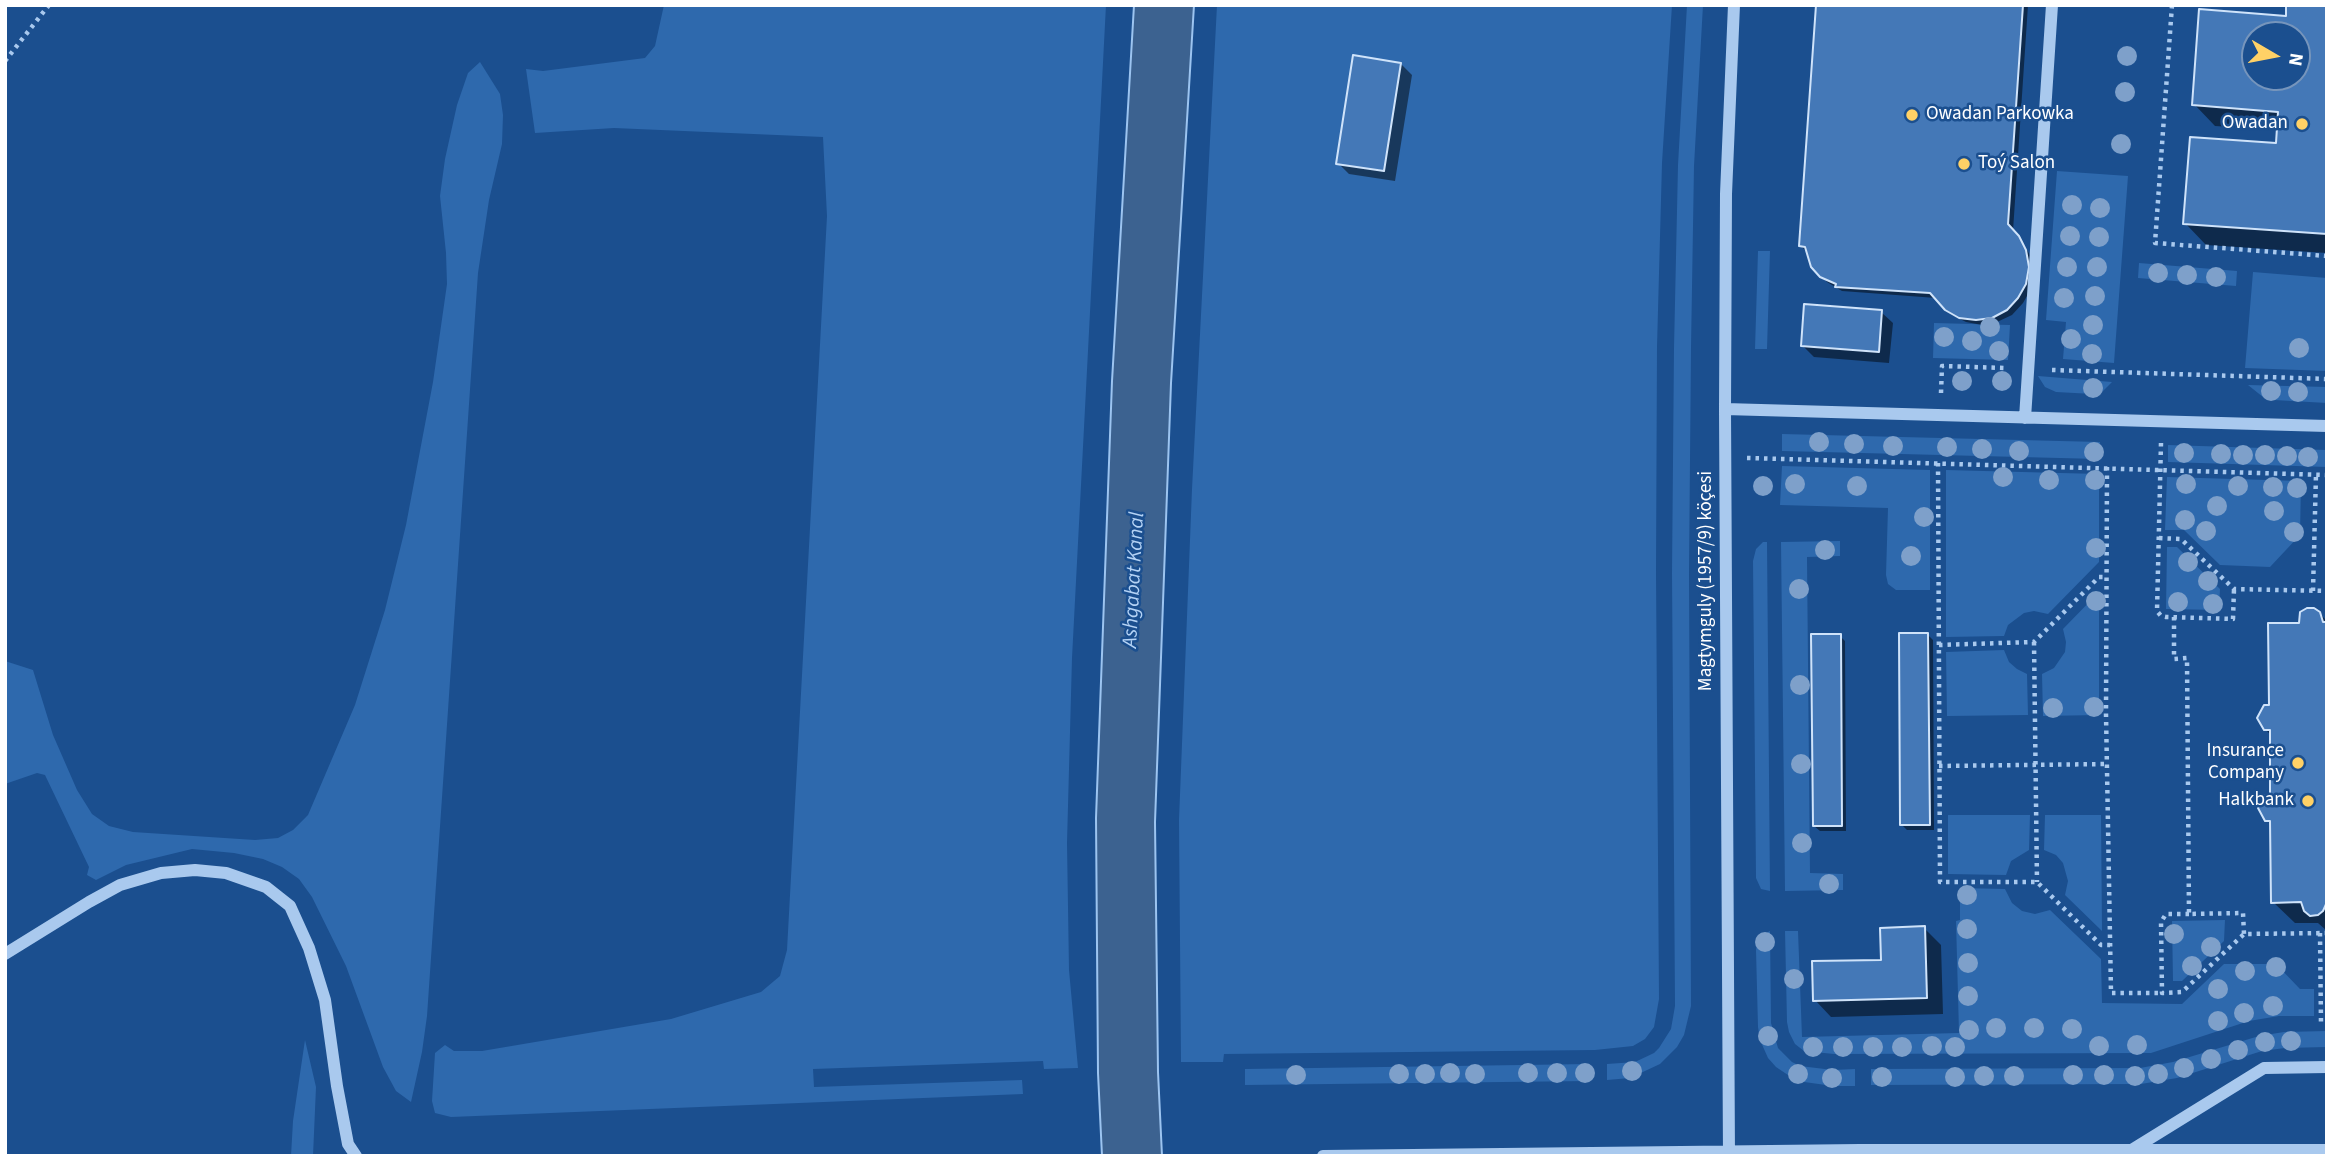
<!DOCTYPE html>
<meta charset="utf-8">
<style>
body{margin:0}
#map{position:relative;width:2332px;height:1161px;overflow:hidden;background:#1b4f8f;font-family:"Source Sans 3",sans-serif}
canvas{display:block}
.frame{position:absolute;inset:0;border:7px solid #fff;pointer-events:none}
.north{position:absolute;left:2241px;top:21px;width:70px;height:70px;box-sizing:border-box;background:#1b4f8f;border:2px solid #7695bc;border-radius:50%;rotate:100deg;font-size:19px;font-weight:700;line-height:28px;text-align:center;color:#fff}
.north::after{content:'';display:block;margin:auto;width:24px;height:32px;background:#ffd166;clip-path:polygon(50% 0,100% 100%,50% 72%,0 100%)}
</style>
<div id="map">
<canvas width="2332" height="1161"></canvas>
<div class="frame"></div>
<div class="north">N</div>
</div>
<script>
const ctx = document.querySelector('canvas').getContext('2d');
ctx.lineJoin = 'round';
function fill(path, color) { ctx.fillStyle = color; ctx.fill(path, 'evenodd'); }
const shape = rows => new Path2D(rows.map(r => 'M' + r).join(''));
function stroke(path, color, width, dash) { ctx.strokeStyle = color; ctx.lineWidth = width; ctx.lineCap = dash ? 'butt' : 'round'; ctx.setLineDash(dash || []); ctx.stroke(path); }
function write(font, color, halo, rows, align = 'center') {
  ctx.font = font + ' "Source Sans 3",sans-serif'; ctx.lineWidth = 5; ctx.setLineDash([]); ctx.textBaseline = 'middle'; ctx.strokeStyle = halo; ctx.fillStyle = color; for (const [text, x, y, turn = 0] of rows) {
    ctx.save(); ctx.translate(x, y); ctx.rotate((+turn || 0) * Math.PI / 180); ctx.textAlign = isNaN(turn) ? turn : align; if (halo) ctx.strokeText(text, 0, 0); ctx.fillText(text, 0, 0); ctx.restore();
  }
}
fill(shape([
 [664,5,1106,5,1072,658,1067,843,1069,970,1078,1068,1044,1069,1043,1061,813,1069,814,1087,1022,1080,1023,1094,451,1117,435,1113,432,1101,435,1053,445,1045,454,1051,482,1051,671,1019,761,992,780,976,787,950,827,216,823,137,614,128,535,133,526,69,543,71,645,58,655,46],
 [1217,5,1672,5,1662,163,1657,347,1656,572,1659,999,1654,1027,1645,1039,1633,1046,1595,1050,1224,1054,1223,1062,1181,1062,1179,820,1192,489],
 [1687,5,1703,5,1694,166,1691,348,1689,573,1691,1006,1684,1035,1677,1047,1660,1064,1630,1078,1607,1080,1607,1064,1635,1062,1654,1053,1659,1048,1671,1029,1675,1006,1672,573,1674,348,1678,165],
 [480,62,500,94,503,115,502,144,489,200,478,273,427,1016,422,1052,411,1102,396,1091,383,1067,346,966,312,897,299,879,282,867,263,859,234,853,192,849,126,865,96,880,87,875,89,867,45,775,37,773,5,784,5,661,33,670,53,735,77,790,92,814,109,826,133,832,255,840,278,838,293,830,308,815,355,705,385,610,406,525,433,382,447,284,446,253,440,196,445,159,457,105,468,73],
 [2057,171,2128,176,2114,363,2063,359,2066,322,2046,320],
 [1758,251,1770,251,1767,349,1755,349],
 [2139,263,2237,271,2236,286,2138,278],
 [2253,272,2327,278,2327,371,2245,368],
 [1934,323,2010,325,2008,360,1933,358],
 [2038,376,2112,382,2103,391,2093,394,2056,392,2045,387],
 [2248,385,2327,387,2327,403,2274,400,2263,397],
 [1782,434,2100,442,2099,459,1782,451],
 [2168,445,2327,450,2327,467,2168,462],
 [1782,466,1930,470,1930,590,1896,590,1888,584,1886,575,1888,508,1780,505],
 [1946,470,2099,474,2099,562,2048,614,2034,611,2024,613,2008,625,2004,636,1946,637],
 [2167,477,2301,481,2300,535,2270,567,2220,565,2184,530,2165,530],
 [1840,541,1840,556,1807,557,1810,873,1843,874,1843,890,1785,891,1781,542],
 [1763,542,1767,542,1770,891,1761,889,1756,878,1753,561,1756,549],
 [2167,547,2177,547,2220,589,2219,610,2166,609],
 [2099,592,2099,715,2043,716,2042,674,2054,668,2065,652,2066,642,2063,629],
 [2004,650,2009,662,2017,669,2027,674,2028,715,1947,716,1946,652],
 [1948,815,2030,815,2029,850,2011,861,2006,875,1948,874],
 [2045,815,2101,815,2102,931,2065,895,2068,881,2063,863,2056,855,2044,850],
 [1960,888,2005,889,2012,903,2022,911,2035,914,2050,910,2101,959,2102,1003,2182,1004,2224,964,2276,964,2300,989,2314,989,2314,1016,2279,1016,2249,1021,2151,1053,1834,1054,1804,1051,1795,1044,1789,1032,1787,1022,1785,931,1798,931,1802,1037,1959,1033,1956,921,1960,920],
 [2225,920,2224,941,2182,981,2173,981,2172,921],
 [1770,931,1771,1023,1778,1048,1792,1062,1800,1066,1833,1070,1855,1069,1855,1086,1833,1086,1797,1081,1776,1067,1768,1058,1760,1040,1758,1027,1756,950,1758,937],
 [2327,1031,2327,1047,2285,1048,2262,1051,2177,1078,2141,1084,1871,1085,1871,1069,2140,1068,2173,1062,2259,1036,2284,1032],
 [305,1040,316,1087,313,1156,291,1156,293,1121],
 [1590,1064,1590,1081,1245,1085,1245,1069]
]), '#2e69ad');
const water = shape([
 [1134,5,1194,5,1171,383,1155,822,1158,1072,1162,1156,1102,1156,1098,1073,1096,818,1112,381,1134,5]
]);
fill(water, '#3c6290');
stroke(water, '#9cc4f0', 2);
fill(shape([
 [1818,5,2028,5,2013,231,2023,243,2031,257,2031,289,2023,303,2012,315,1997,322,1982,325,1966,322,1952,315,1936,298,1842,291,1827,282,1813,267,1806,251,1801,246],
 [2327,5,2327,253,2206,245,2185,223,2278,145,2279,130,2215,126,2194,104,2201,11,2287,18],
 [2255,35,2297,35,2297,77,2255,77],
 [1401,64,1412,75,1395,181,1349,174,1338,163],
 [1881,312,1893,323,1889,363,1814,357,1803,346],
 [2319,613,2327,621,2327,931,2318,923,2295,923,2273,902,2272,825,2266,820,2272,797,2271,735,2265,729,2271,706,2300,625],
 [1928,635,1933,640,1934,830,1907,830,1902,825],
 [1840,636,1845,641,1846,831,1820,831,1814,826],
 [1924,928,1941,945,1943,1014,1831,1017,1815,1000,1883,961]
]), '#0007');
const building = shape([
 [1816,5,2023,5,2008,224,2019,236,2026,250,2029,267,2026,284,2018,298,2007,310,1992,318,1976,320,1959,318,1945,310,1930,293,1835,287,1836,284,1820,277,1811,267,1805,247,1799,246,1816,5],
 [2286,5,2327,5,2327,234,2183,224,2190,137,2276,143,2278,112,2192,105,2199,9,2286,16,2286,5],
 [2255,35,2297,35,2297,77,2255,77,2255,35],
 [1353,55,1401,63,1384,171,1336,164,1353,55],
 [1804,304,1882,310,1879,352,1801,346,1804,304],
 [2307,608,2314,608,2320,612,2323,622,2327,622,2327,902,2323,911,2318,915,2310,916,2304,911,2301,902,2271,903,2270,821,2265,821,2258,808,2265,795,2270,795,2270,730,2264,730,2257,718,2264,705,2269,705,2268,623,2299,623,2300,612,2307,608],
 [1899,633,1928,633,1930,825,1900,825,1899,633],
 [1811,634,1841,634,1842,826,1813,826,1811,634],
 [1925,926,1927,998,1813,1001,1812,961,1881,960,1880,928,1925,926]
]);
fill(building, '#4478b7');
stroke(building, '#cfe3fa', 2);
stroke(shape([
 [2172,5,2155,243,2327,256],
 [5,61,49,5],
 [2052,370,2327,379],
 [1941,393,1942,366,2005,368],
 [2161,443,2157,611,2161,616,2166,617,2233,619,2234,589],
 [1747,458,2327,475],
 [1938,463,1940,882,2037,882,2101,945,2110,945],
 [2107,467,2106,714,2111,993,2162,993],
 [2159,538,2181,539,2234,589,2327,591],
 [2313,591,2316,474],
 [2174,617,2174,659,2187,658,2189,914,2243,913,2244,934],
 [2034,642,2037,882],
 [1939,645,2034,642,2099,577,2107,577],
 [1939,766,2107,764],
 [2189,914,2166,914,2161,922,2162,993,2182,992,2244,934,2327,933],
 [2320,933,2321,1023]
]), '#a9c9ee', 4.5, [3.5, 5]);
stroke(shape([
 [1725,409,2327,426],
 [2025,418,2052,5],
 [5,954,89,902,120,885,161,873,195,870,226,873,266,887,290,906,309,948,325,1000,337,1086,348,1144,356,1156],
 [2133,1149,2264,1068,2327,1067],
 [1323,1156,1860,1150,2327,1150],
 [1729,1156,1725,409,1726,194,1734,5]
]), '#a9c9ee', 12);
ctx.fillStyle = '#7ea0ca';
for (const [x, y] of [
 [2127,56],
 [2125,92],
 [2121,144],
 [2072,205],
 [2100,208],
 [2070,236],
 [2099,237],
 [2067,267],
 [2097,267],
 [2158,273],
 [2187,275],
 [2216,277],
 [2095,296],
 [2064,298],
 [2093,325],
 [1990,327],
 [1944,337],
 [2071,339],
 [1972,341],
 [2299,348],
 [1999,351],
 [2092,354],
 [1962,381],
 [2002,381],
 [2093,388],
 [2271,391],
 [2298,392],
 [1819,442],
 [1854,444],
 [1893,446],
 [1947,447],
 [1982,449],
 [2019,451],
 [2094,452],
 [2184,453],
 [2221,454],
 [2243,455],
 [2265,455],
 [2287,456],
 [2308,457],
 [2003,477],
 [2049,480],
 [2095,480],
 [1795,484],
 [2186,484],
 [1763,486],
 [1857,486],
 [2238,486],
 [2273,487],
 [2297,488],
 [2217,506],
 [2274,511],
 [1924,517],
 [2185,520],
 [2206,531],
 [2294,532],
 [2096,548],
 [1825,550],
 [1911,556],
 [2188,562],
 [2208,581],
 [1799,589],
 [2096,601],
 [2178,602],
 [2213,604],
 [1800,685],
 [2094,707],
 [2053,708],
 [1801,764],
 [1802,843],
 [1829,884],
 [1967,895],
 [1967,929],
 [2174,934],
 [1765,942],
 [2211,947],
 [1968,963],
 [2192,966],
 [2276,967],
 [2245,971],
 [1794,979],
 [2218,989],
 [1968,996],
 [2273,1006],
 [2244,1013],
 [2218,1021],
 [1996,1028],
 [2034,1028],
 [2072,1029],
 [1969,1030],
 [1768,1036],
 [2291,1041],
 [2265,1042],
 [2137,1045],
 [1932,1046],
 [2099,1046],
 [1813,1047],
 [1843,1047],
 [1873,1047],
 [1902,1047],
 [1955,1047],
 [2238,1050],
 [2211,1059],
 [2184,1068],
 [1632,1071],
 [1450,1073],
 [1528,1073],
 [1557,1073],
 [1585,1073],
 [1399,1074],
 [1425,1074],
 [1475,1074],
 [1798,1074],
 [2158,1074],
 [1296,1075],
 [2073,1075],
 [2104,1075],
 [1984,1076],
 [2014,1076],
 [2135,1076],
 [1882,1077],
 [1955,1077],
 [1832,1078]
]) { ctx.beginPath(); ctx.arc(x, y, 10, 0, 2 * Math.PI); ctx.fill(); }
for (const [x, y, r, color] of [
 [1912,115,7,"#ffd166"],
 [2302,124,7,"#ffd166"],
 [1964,164,7,"#ffd166"],
 [2298,763,7,"#ffd166"],
 [2308,801,7,"#ffd166"]
]) { const dot = new Path2D(); dot.arc(x, y, r, 0, 2 * Math.PI); ctx.fillStyle = color; ctx.fill(dot); stroke(dot, '#1b4f8f', 2.5); }
write('19px', '#fff', '#1b4f8f', [
 ["Owadan Parkowka",1926,115,"left"],
 ["Owadan",2288,124],
 ["Toý Salon",1978,164,"left"],
 ["Insurance",2284,752],
 ["Company",2284,774],
 ["Halkbank",2294,801]
], 'right');
write('19px', '#fff', '#1b4f8f', [
 ["Magtymguly (1957/9) köçesi",1707,581,-90]
]);
write('italic 21px', '#b5d3f5', '#1b4f8f', [
 ["Ashgabat Kanal",1135,580,-87]
]);
</script>
